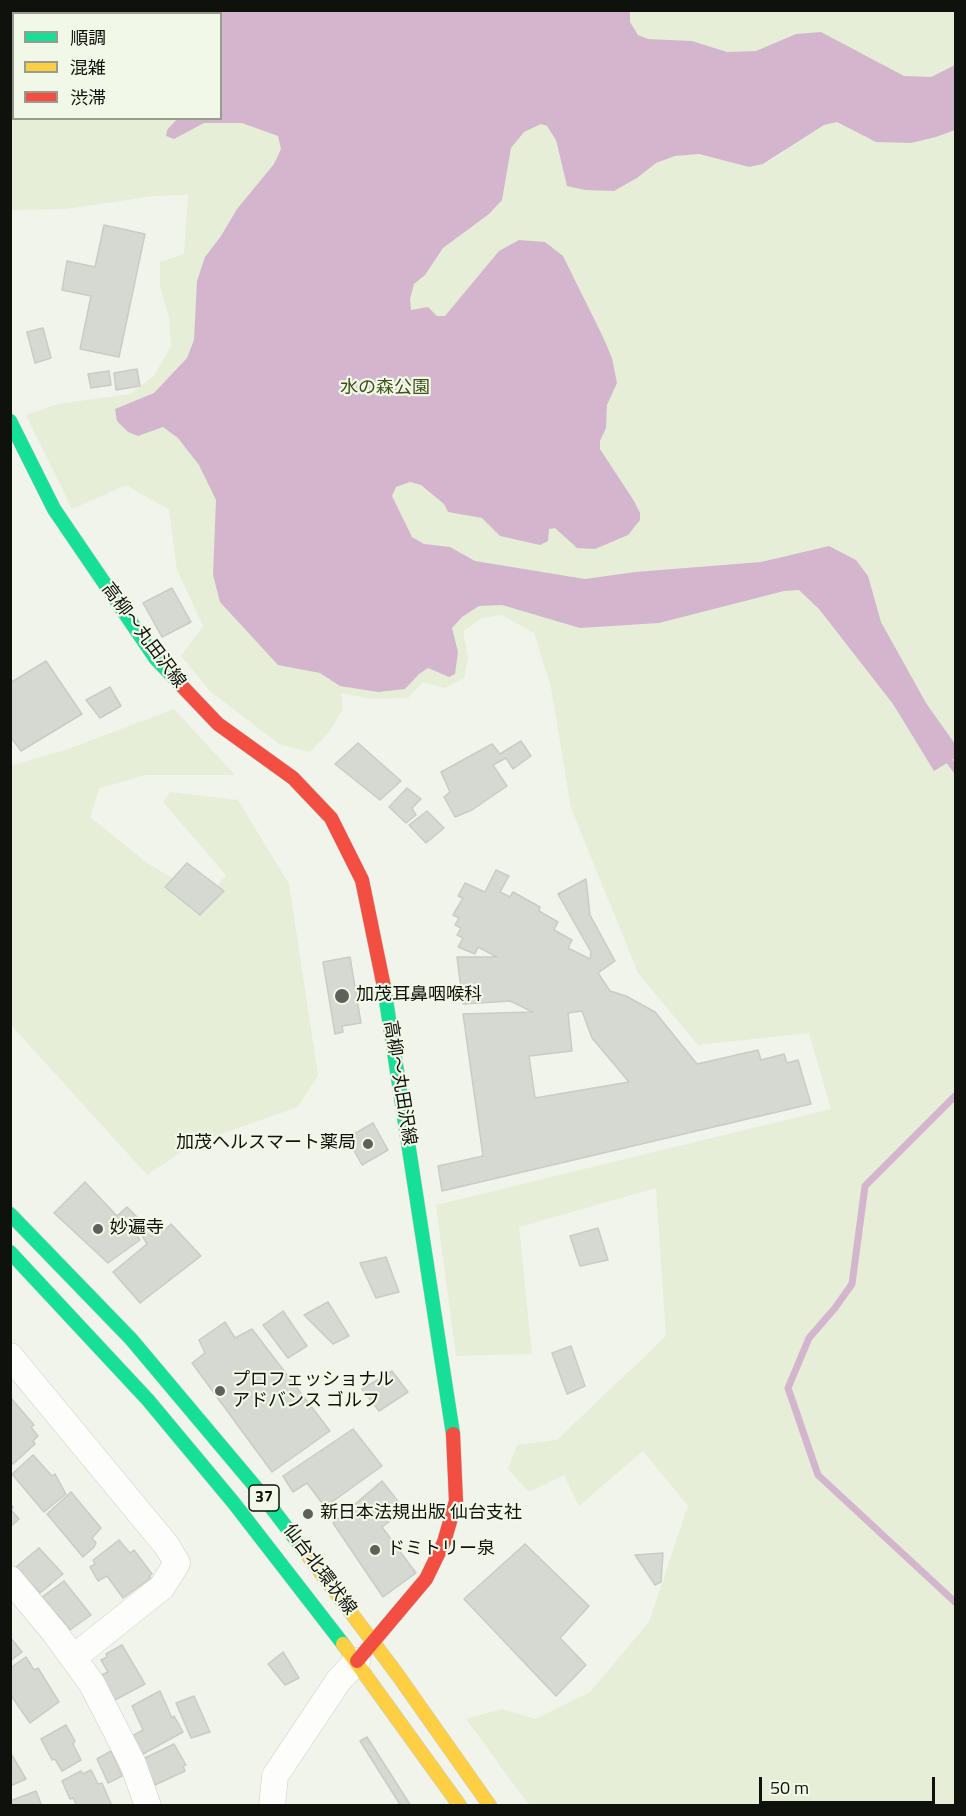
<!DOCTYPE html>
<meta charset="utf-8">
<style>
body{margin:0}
#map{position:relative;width:966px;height:1816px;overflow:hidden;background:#f0f4eb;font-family:"Titillium Web","Noto Sans JP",sans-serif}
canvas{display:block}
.frame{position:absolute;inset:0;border:12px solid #0f110c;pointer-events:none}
.legend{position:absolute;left:12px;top:12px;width:210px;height:108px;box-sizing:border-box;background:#f1f8e7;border:2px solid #979c8f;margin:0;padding:8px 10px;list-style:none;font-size:18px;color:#0f110c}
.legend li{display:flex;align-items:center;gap:12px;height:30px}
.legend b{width:30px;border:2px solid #979c8f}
.scale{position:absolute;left:759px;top:1777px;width:176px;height:27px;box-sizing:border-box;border:3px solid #0f110c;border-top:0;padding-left:8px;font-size:18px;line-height:21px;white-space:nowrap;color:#0f110c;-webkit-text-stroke:4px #f1f8e7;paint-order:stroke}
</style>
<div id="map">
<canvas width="966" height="1816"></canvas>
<div class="frame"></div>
<ul class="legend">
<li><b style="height:8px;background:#16e098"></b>順調</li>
<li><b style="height:8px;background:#ffcf43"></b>混雑</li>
<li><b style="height:8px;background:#f24e42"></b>渋滞</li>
</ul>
<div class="scale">50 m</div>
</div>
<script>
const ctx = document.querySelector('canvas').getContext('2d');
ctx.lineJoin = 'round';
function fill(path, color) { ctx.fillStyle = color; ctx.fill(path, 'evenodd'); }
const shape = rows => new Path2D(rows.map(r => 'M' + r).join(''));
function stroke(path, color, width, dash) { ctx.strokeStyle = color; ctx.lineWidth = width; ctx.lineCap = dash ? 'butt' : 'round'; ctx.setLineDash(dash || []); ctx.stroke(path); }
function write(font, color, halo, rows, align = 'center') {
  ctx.font = font + ' "Titillium Web","Noto Sans JP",sans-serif'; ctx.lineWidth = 4.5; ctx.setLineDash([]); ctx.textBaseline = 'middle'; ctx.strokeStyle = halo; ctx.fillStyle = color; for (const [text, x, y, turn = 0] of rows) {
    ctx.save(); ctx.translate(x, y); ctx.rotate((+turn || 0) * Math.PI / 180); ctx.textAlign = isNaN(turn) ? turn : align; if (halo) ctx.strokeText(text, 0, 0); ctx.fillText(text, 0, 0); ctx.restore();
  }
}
fill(shape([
 [10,11,955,11,955,114,876,141,911,143,955,130,955,1805,529,1805,466,1719,502,1709,535,1719,590,1692,649,1622,688,1506,643,1451,579,1506,564,1475,529,1492,508,1469,517,1445,557,1440,666,1336,656,1188,519,1227,532,1354,456,1356,436,1205,831,1109,809,1033,698,1045,638,973,571,808,551,687,534,633,502,615,482,618,463,631,468,657,464,678,445,688,423,682,408,698,371,699,341,693,343,709,329,732,310,752,279,744,211,692,181,656,203,626,177,570,169,510,126,485,72,509,26,415,58,404,130,394,154,376,171,346,169,317,160,287,160,262,184,254,188,195,154,196,65,209,11,210],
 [14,14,220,14,220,118,14,118],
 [788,147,782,154,763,164,749,167,699,154,675,156,656,163,618,157],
 [590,313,612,358,606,416],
 [174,709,235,775,146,775,100,788,90,817,147,863,207,899,226,875,163,802,170,792,238,800,289,884,318,1075,298,1107,195,1143,147,1175,11,1025,10,766,68,749]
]), '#e6eed8');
fill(shape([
 [96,11,630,11,630,22,638,35,648,39,692,41,727,52,756,51,796,34,821,32,904,76,931,77,955,65,955,130,936,137,911,143,876,142,837,122,824,125,763,164,749,167,699,154,675,156,656,163,637,178,614,191,585,190,567,186,556,140,547,126,541,124,524,132,511,148,502,200,489,214,443,248,425,275,414,284,410,299,411,310,428,307,437,316,445,316,499,251,519,240,545,242,563,256,603,337,612,358,617,383,607,405,606,428,600,441,600,449,634,501,640,513,640,520,628,535,595,549,577,548,555,528,549,529,548,541,540,545,500,536,482,518,448,512,444,504,421,485,410,482,396,487,392,496,412,537,424,544,450,547,475,561,585,579,635,572,761,562,829,546,856,560,868,576,881,622,926,703,955,744,955,758,934,771,893,704,819,609,799,590,784,591,659,623,580,628,502,605,479,606,462,617,452,628,458,652,455,674,449,677,428,668,419,674,405,689,378,692,340,686,320,673,278,665,220,602,213,575,216,500,199,465,178,438,163,427,138,436,128,432,117,421,115,409,154,393,187,358,194,340,197,281,205,257,221,236,237,209,274,164,281,149,278,136,242,123,204,123,174,139,166,136,167,130,177,119,220,118,220,14,99,14]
]), '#d3b6ce');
stroke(shape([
 [945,755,956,770],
 [956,1095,865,1186,852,1284,835,1308,809,1338,788,1388,818,1475,956,1603]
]), '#d3b6ce', 7);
const building = shape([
 [104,225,145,234,119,357,80,349,91,296,62,290,67,261,95,267,104,225],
 [43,328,51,358,35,363,27,332,43,328],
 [137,369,140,386,116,390,114,373,137,369],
 [109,371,111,385,91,388,88,374,109,371],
 [172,588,191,622,162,637,143,603,172,588],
 [46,661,82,714,21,751,10,736,10,683,46,661],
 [110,687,121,706,100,718,86,700,110,687],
 [521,741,531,756,513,769,506,758,493,765,507,786,472,810,455,817,444,797,450,792,441,772,492,744,500,754,521,741],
 [358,743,401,781,380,800,335,764,358,743],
 [407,788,421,799,412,808,416,815,406,823,389,807,407,788],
 [427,811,444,828,426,843,409,825,427,811],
 [187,863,224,891,200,915,165,887,187,863],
 [496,870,509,876,500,892,510,897,513,892,540,907,539,911,558,922,554,930,572,940,568,948,590,959,591,952,558,894,586,879,590,915,615,961,598,973,610,991,626,996,655,1012,697,1064,758,1050,761,1060,784,1054,787,1063,798,1060,811,1104,442,1191,438,1166,483,1156,463,1014,533,1012,510,1001,463,1004,457,957,497,957,478,947,475,954,458,947,463,938,457,935,461,928,455,925,459,918,453,915,463,898,458,896,465,883,485,892,496,870],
 [582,1011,592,1038,629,1082,535,1098,529,1056,572,1051,568,1013,582,1011],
 [350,957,361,1023,342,1026,343,1032,335,1034,323,962,350,957],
 [373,1123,388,1150,362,1165,347,1138,373,1123],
 [85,1182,117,1216,127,1207,142,1222,134,1231,140,1240,108,1263,54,1213,85,1182],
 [154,1219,165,1230,171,1224,201,1256,140,1303,113,1272,147,1244,140,1232,154,1219],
 [598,1228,608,1260,580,1266,570,1236,598,1228],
 [386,1257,399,1292,376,1298,360,1263,386,1257],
 [328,1302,349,1336,333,1344,304,1315,328,1302],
 [283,1311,307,1346,288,1358,263,1325,283,1311],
 [225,1322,235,1338,252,1329,330,1431,272,1472,192,1363,205,1353,199,1340,225,1322],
 [571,1346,585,1386,567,1394,552,1353,571,1346],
 [392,1371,408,1392,379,1411,362,1389,392,1371],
 [10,1397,34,1425,31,1427,38,1436,33,1441,35,1444,13,1464,10,1461,10,1397],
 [353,1429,382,1466,325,1507,307,1483,293,1492,283,1476,353,1429],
 [33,1455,52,1476,55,1474,66,1494,44,1512,12,1474,33,1455],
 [382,1481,405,1510,382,1527,416,1573,383,1597,333,1523,382,1481],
 [71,1492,101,1528,92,1538,96,1543,94,1547,83,1557,47,1514,71,1492],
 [10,1504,13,1507,11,1510,19,1519,10,1527,10,1504],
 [119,1540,130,1553,134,1550,152,1574,149,1576,151,1578,123,1598,107,1576,98,1581,90,1567,95,1564,93,1560,119,1540],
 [525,1544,589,1606,560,1638,586,1665,556,1696,464,1599,525,1544],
 [39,1548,63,1574,40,1593,16,1567,39,1548],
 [663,1553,661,1582,655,1585,635,1555,663,1553],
 [64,1581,91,1615,70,1630,42,1597,64,1581],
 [10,1637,22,1652,10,1661,10,1637],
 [122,1645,145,1684,113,1701,99,1676,108,1672,101,1660,107,1657,106,1654,122,1645],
 [283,1652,299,1678,285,1685,268,1664,283,1652],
 [26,1657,34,1670,38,1668,59,1702,30,1723,10,1694,10,1668,26,1657],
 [160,1691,172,1718,174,1716,183,1732,141,1755,132,1736,143,1730,132,1706,160,1691],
 [194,1696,210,1732,191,1738,176,1703,194,1696],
 [66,1725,75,1741,73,1744,81,1760,62,1771,55,1759,52,1760,41,1739,66,1725],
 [367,1737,411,1806,401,1806,360,1741,367,1737],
 [174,1744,186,1765,183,1766,185,1771,155,1785,143,1759,174,1744],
 [111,1751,122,1776,108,1783,97,1759,111,1751],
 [10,1752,26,1779,10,1786,10,1752],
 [91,1770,98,1784,102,1783,112,1806,77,1806,73,1798,70,1799,62,1781,81,1771,83,1774,91,1770],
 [36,1791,42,1806,10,1806,10,1801,36,1791]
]);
fill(building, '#d6d9d2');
stroke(building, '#c9ccc5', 1.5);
const street = shape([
 [10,1356,167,1546,177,1563,162,1587,73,1658],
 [10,1579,55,1633,92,1684,133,1764,148,1806],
 [272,1806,275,1776,339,1680,357,1661]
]);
const fast = shape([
 [10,421,54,509,156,659,178,682],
 [384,987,453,1434],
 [10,1214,131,1339,258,1490,303,1549],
 [10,1252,148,1400,233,1502,343,1644]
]);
const slow = shape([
 [303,1549,397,1674,490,1806],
 [343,1644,460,1806]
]);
const jam = shape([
 [178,682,218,724,293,778,331,818,362,880,384,987],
 [357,1661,426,1579,444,1542,456,1501,453,1434]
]);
stroke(street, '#cacec6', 27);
stroke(fast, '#cacec6', 15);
stroke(slow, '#cacec6', 15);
stroke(jam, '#cacec6', 15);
stroke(street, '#fdfdfc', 26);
stroke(fast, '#16e098', 14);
stroke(slow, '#ffcf43', 14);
stroke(jam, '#f24e42', 14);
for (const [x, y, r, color] of [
 [342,996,8,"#5e605a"],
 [368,1144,6,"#5e605a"],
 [98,1229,6,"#5e605a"],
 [220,1391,6,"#5e605a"],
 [308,1514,6,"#5e605a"],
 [375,1550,6,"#5e605a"]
]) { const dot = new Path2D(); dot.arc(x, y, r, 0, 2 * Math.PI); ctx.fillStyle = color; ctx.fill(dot); stroke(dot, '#f1f8e7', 2); }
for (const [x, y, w] of [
 [264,1498,30]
]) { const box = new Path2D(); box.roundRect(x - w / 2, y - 13, w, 26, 4.5); ctx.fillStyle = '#f1f8e7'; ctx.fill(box); stroke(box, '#0f110c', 1.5); }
write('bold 16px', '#0f110c', null, [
 ["37",264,1498]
]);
write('18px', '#3e5018', '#f1f8e7', [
 ["水の森公園",385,389]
]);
write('18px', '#0f110c', '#f1f8e7', [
 ["高柳～丸田沢線",143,636,53],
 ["高柳～丸田沢線",399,1083,81],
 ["仙台北環状線",319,1570,53]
]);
write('18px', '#0f110c', '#f1f8e7', [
 ["加茂耳鼻咽喉科",356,996],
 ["加茂ヘルスマート薬局",356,1144,"right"],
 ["妙遍寺",110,1229],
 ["プロフェッショナル",232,1381],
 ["アドバンス ゴルフ",232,1402],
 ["新日本法規出版 仙台支社",320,1514],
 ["ドミトリー泉",387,1550]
], 'left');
</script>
